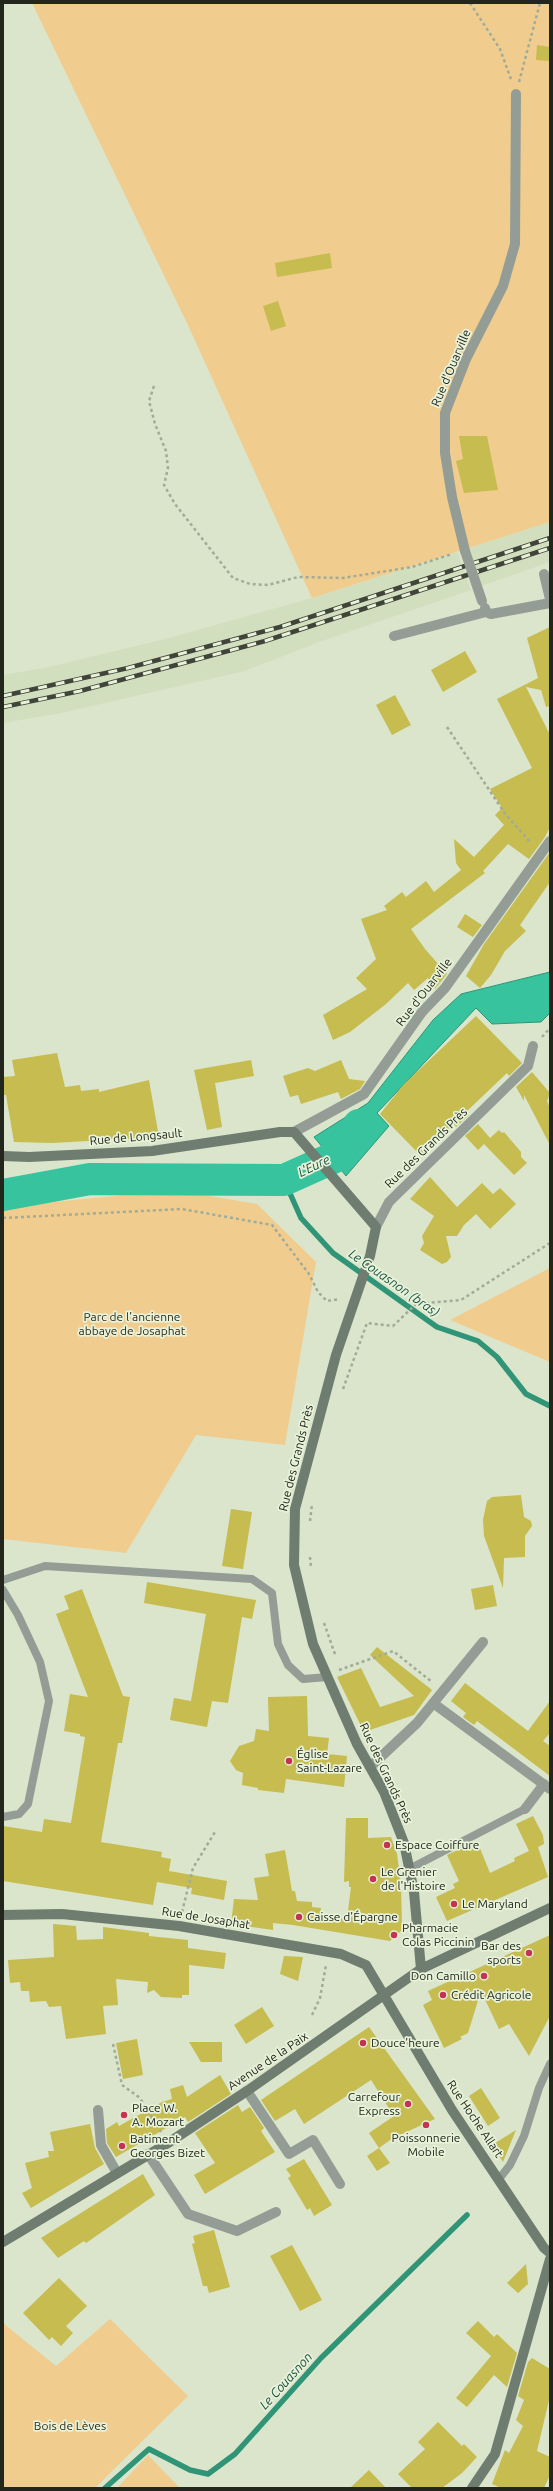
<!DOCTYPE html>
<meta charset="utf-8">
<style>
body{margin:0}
#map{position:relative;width:553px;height:2491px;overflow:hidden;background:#dae5cc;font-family:Ubuntu,sans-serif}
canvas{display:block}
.frame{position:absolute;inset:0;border:4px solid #23261d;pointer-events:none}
</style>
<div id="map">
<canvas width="553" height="2491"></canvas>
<div class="frame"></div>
</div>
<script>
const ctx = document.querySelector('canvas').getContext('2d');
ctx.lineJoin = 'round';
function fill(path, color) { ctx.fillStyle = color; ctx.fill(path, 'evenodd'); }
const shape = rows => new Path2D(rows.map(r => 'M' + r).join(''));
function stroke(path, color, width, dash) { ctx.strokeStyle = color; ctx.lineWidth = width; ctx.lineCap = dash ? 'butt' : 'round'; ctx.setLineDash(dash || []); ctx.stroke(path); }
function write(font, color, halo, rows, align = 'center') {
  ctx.font = font + ' Ubuntu,sans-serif'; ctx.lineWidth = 3.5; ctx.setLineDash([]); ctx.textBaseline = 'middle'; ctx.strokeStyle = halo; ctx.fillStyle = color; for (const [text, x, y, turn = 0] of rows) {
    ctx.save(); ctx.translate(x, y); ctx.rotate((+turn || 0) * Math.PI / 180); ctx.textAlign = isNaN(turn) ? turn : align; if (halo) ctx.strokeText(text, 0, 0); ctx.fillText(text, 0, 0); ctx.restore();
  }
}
fill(shape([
 [550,522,550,562,481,586,469,548],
 [457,552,471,590,319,642,245,671,61,713,3,723,3,675,49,667,169,638,312,598]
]), '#d1dfbe');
fill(shape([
 [32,3,550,3,550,522,312,598,187,323],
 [175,1190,257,1204,316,1262,285,1445,196,1435,126,1553,3,1539,3,1207],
 [550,1268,550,1362,450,1320],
 [110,2319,188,2396,95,2488,3,2488,3,2323,56,2366],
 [148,2455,180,2488,117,2488]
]), '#f0cd8e');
const water = shape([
 [550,972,550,1013,541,1022,492,1024,476,1008,377,1113,389,1126,346,1176,314,1137,368,1103,433,1020,461,994,550,972]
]);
fill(water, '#36c39e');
stroke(water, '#309477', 1);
stroke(shape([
 [284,1180,301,1218,333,1253,437,1327,478,1341,497,1357,526,1394,550,1406],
 [105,2488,149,2449,190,2470,208,2474,235,2454,321,2358,467,2215]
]), '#309477', 5.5);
stroke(shape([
 [3,1195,90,1179,284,1180,333,1158,359,1125]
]), '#36c39e', 32);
fill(shape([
 [537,45,550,47,550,61,536,60],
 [330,253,332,268,277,277,275,263],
 [278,301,286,326,271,331,263,306],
 [459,436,487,436,498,490,464,493,456,461,463,459],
 [550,627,550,706,546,707,541,690,526,687,550,735,550,827,545,837,529,859,508,844,483,871,485,873,411,929,425,949,447,974,435,989,428,978,414,990,408,983,386,1004,350,1032,333,1040,323,1015,367,989,356,978,376,959,361,919,387,910,384,906,402,892,406,897,426,881,434,892,461,870,456,863,454,839,474,857,504,825,495,815,502,808,490,789,532,768,497,699,538,678,527,638],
 [465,651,477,672,443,692,431,670],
 [395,695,411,725,392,735,376,705],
 [550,852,550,882,520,925,526,931,505,951,491,975,480,988,466,976,484,944],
 [465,914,482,925,473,937,457,927],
 [476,1016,522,1063,509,1076,507,1073,466,1112,469,1115,456,1127,454,1124,421,1156,380,1114,404,1084],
 [57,1053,65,1087,80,1085,81,1091,99,1089,99,1092,149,1080,159,1137,52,1143,14,1142,6,1095,3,1095,3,1077,15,1076,12,1060],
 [251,1060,254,1076,215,1083,222,1127,207,1130,194,1070],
 [341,1060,349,1079,365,1081,360,1089,341,1099,338,1092,301,1104,298,1095,290,1097,283,1076,308,1068,315,1071],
 [532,1072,550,1093,547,1101,550,1108,550,1145,524,1095,524,1101,516,1087],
 [478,1124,490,1138,499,1130,502,1133,504,1132,521,1152,521,1157,527,1163,514,1175,484,1144,478,1150,465,1136],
 [430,1177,457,1207,482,1183,493,1194,500,1188,516,1204,490,1229,476,1214,464,1225,457,1236,446,1236,451,1257,447,1262,442,1264,420,1250,424,1243,422,1236,434,1216,410,1199],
 [521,1495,524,1517,531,1521,532,1526,525,1536,525,1557,504,1558,503,1588,484,1536,483,1520,487,1501,492,1497],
 [231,1509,252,1512,243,1569,222,1566],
 [147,1582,256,1600,252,1619,242,1617,228,1703,212,1701,207,1727,170,1720,174,1698,191,1701,206,1614,144,1603],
 [493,1585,497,1606,475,1610,471,1589],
 [82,1589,123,1696,130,1697,122,1743,118,1743,101,1842,162,1852,161,1857,171,1859,169,1871,227,1881,224,1900,191,1894,192,1888,157,1882,153,1905,3,1881,3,1826,42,1832,44,1819,71,1823,85,1737,80,1736,80,1734,64,1731,70,1694,88,1697,56,1614,69,1609,64,1596],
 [377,1647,432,1690,414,1715,364,1732,337,1677,361,1668,380,1707,414,1696,370,1655],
 [465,1683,528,1731,550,1701,550,1733,543,1741,550,1746,550,1776,477,1721,474,1725,463,1717,466,1713,451,1701],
 [307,1696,308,1736,329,1738,327,1754,347,1756,344,1787,286,1779,284,1793,258,1790,258,1788,242,1785,243,1773,236,1770,230,1761,239,1746,254,1741,256,1729,269,1731,268,1697],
 [533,1816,543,1835,544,1844,538,1847,548,1877,447,1921,436,1897,455,1888,453,1884,459,1881,447,1855,477,1841,490,1873,515,1861,514,1858,529,1851,516,1824],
 [346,1818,368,1818,368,1838,391,1837,397,1854,401,1884,402,1930,390,1941,293,1925,273,1923,273,1930,231,1924,234,1899,258,1900,254,1878,269,1876,265,1854,285,1850,292,1891,295,1891,297,1901,312,1902,312,1907,321,1908,320,1915,347,1919,351,1887,349,1887,349,1881,344,1882],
 [53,1924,76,1926,77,1940,103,1939,103,1927,149,1933,149,1936,188,1940,188,1948,226,1953,224,1969,189,1965,189,1995,182,1995,182,1998,161,1997,154,1990,147,1993,148,1982,116,1979,118,2005,103,2006,106,2034,66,2039,61,2006,49,2007,46,2001,30,2002,29,1991,21,1991,20,1982,10,1983,8,1960,54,1957],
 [550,1935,550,2016,529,2056,509,2024,499,2029,481,1991,468,2033,460,2037,462,2039,444,2048,423,2005,432,2000,428,1991],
 [284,1956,303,1957,298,1981,280,1974],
 [262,2007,274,2026,246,2044,234,2025],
 [369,2027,435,2119,393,2138,379,2148,390,2163,377,2171,367,2156,379,2148,369,2133,394,2116,371,2080,304,2124,295,2109,275,2121,261,2100],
 [137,2039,143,2075,123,2079,116,2043],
 [189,2042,222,2042,222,2062,201,2062],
 [220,2075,231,2094,188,2122,185,2117,116,2157,107,2143,106,2129,117,2122,119,2126,162,2102,172,2099,170,2089,183,2085,187,2097],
 [481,2088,500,2118,488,2126,469,2096],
 [238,2105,242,2112,250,2107,264,2128,261,2131,275,2152,205,2194,194,2175,215,2163,195,2133],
 [90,2124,95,2148,104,2164,31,2208,22,2193,32,2188,25,2163,49,2157,48,2151,54,2151,50,2132],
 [516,2130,503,2162,492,2145],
 [304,2159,332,2205,314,2216,310,2208,307,2210,288,2178,291,2176,286,2169],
 [143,2174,155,2195,86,2243,84,2241,58,2258,41,2238],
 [214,2230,230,2287,209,2293,207,2286,203,2286,192,2244,195,2243,193,2236],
 [292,2245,322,2300,300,2311,270,2256],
 [526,2264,528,2284,518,2293,507,2283],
 [59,2278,87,2306,66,2326,73,2333,61,2346,52,2337,49,2340,23,2313],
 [478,2321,494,2337,497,2334,517,2353,507,2387,494,2375,467,2407,456,2398,491,2356,466,2333],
 [532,2358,550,2369,550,2396,537,2451,550,2457,550,2475,544,2488,501,2488,492,2484,505,2450,509,2453,523,2426,516,2420,524,2400,518,2396,528,2362],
 [438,2422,462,2446,464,2444,477,2457,462,2473,442,2488,412,2488,398,2474,425,2449,418,2442],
 [369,2470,386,2488,350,2488]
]), '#c6bc4f');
stroke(shape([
 [470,3,500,49,512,82],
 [519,82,540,3],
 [154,386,149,401,155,424,166,451,168,468,164,485,175,504,233,578,250,584,268,585,298,577,343,578,412,567,452,554],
 [447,727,506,815,531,843],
 [542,1037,550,1028],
 [3,1218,182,1209,272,1225,309,1274,318,1292,327,1301,340,1299],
 [343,1389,367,1323,393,1326,416,1304,461,1300,550,1243],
 [310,1521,312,1504],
 [310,1557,311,1568],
 [324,1623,336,1657],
 [339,1670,393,1651,432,1682],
 [182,1912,193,1868,215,1832],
 [312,2015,320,1998,326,1965],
 [113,2044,122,2085,140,2098,161,2132]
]), '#a2ab97', 2.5, [3, 3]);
stroke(shape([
 [3,1580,45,1566,252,1579,272,1593,278,1644,288,1665,303,1679,328,1677],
 [3,1590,18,1615,40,1662,49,1701,28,1804,19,1814,3,1817],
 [409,1869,525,1809],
 [499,2179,510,2165,524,2136,539,2088,550,2064]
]), '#939d95', 8);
stroke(shape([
 [465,551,452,497,445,453,445,413,466,359,503,286,515,244,516,94],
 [544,574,550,599],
 [485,608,486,612,491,614,550,603],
 [394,636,486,612],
 [294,1132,364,1094,422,1012,445,988,550,841],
 [376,1227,389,1202,528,1066,533,1046],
 [433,1703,550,1789],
 [370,1767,417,1723,483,1642],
 [525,1809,544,1784],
 [247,2091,289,2154,313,2140,340,2184],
 [98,2110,101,2145,117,2173],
 [148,2154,188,2214,237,2231,276,2212]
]), '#939d95', 10);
stroke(shape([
 [3,1156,29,1157,152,1151,280,1132,294,1132,376,1227,370,1256,336,1355,295,1509,294,1565,313,1644,357,1744,384,1792,404,1843,414,1892,421,1969],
 [3,1915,62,1914,179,1926,341,1954,366,1965,452,2110,544,2248,550,2253],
 [3,2242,168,2143,247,2091,421,1969,550,1908],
 [472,2488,495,2454,550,2259]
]), '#6f7c70', 10);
const rail = shape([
 [3,696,128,668,280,627,550,538],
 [3,707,80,691,265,641,550,548]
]);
stroke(rail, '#404439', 4.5);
stroke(rail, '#e7f2d9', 3, [9]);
stroke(shape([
 [465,551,482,601]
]), '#939d95', 10);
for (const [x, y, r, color] of [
 [289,1761,4,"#c43452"],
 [387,1845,4,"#c43452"],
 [373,1879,4,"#c43452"],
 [454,1904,4,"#c43452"],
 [299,1917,4,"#c43452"],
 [394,1935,4,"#c43452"],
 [529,1953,4,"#c43452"],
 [484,1976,4,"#c43452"],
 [443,1995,4,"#c43452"],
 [363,2043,4,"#c43452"],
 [408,2104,4,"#c43452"],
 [124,2115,4,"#c43452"],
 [426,2125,4,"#c43452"],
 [122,2146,4,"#c43452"]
]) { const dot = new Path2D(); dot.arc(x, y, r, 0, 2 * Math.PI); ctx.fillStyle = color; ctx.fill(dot); stroke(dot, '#e7f2d9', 1.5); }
write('12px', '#23261d', '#e7f2d9', [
 ["Rue d'Ouarville",451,368,-67],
 ["Rue d'Ouarville",424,992,-52],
 ["Rue de Longsault",136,1137,-5],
 ["Rue des Grands Près",426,1148,-44],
 ["Rue des Grands Près",296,1458,-76],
 ["Rue des Grands Près",386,1773,65],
 ["Rue de Josaphat",206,1918,9],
 ["Avenue de la Paix",268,2061,-34],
 ["Rue Hoche Allart",475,2119,56]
]);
write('12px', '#342a19', '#e7f2d9', [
 ["Parc de l'ancienne",132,1317],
 ["abbaye de Josaphat",132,1331],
 ["Bois de Lèves",70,2426]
]);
write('12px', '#23261d', '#e7f2d9', [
 ["Église",297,1754],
 ["Saint-Lazare",297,1768],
 ["Espace Coiffure",395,1845],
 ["Le Grenier",381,1872],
 ["de l'Histoire",381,1886],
 ["Le Maryland",462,1904],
 ["Caisse d'Épargne",307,1917],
 ["Pharmacie",402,1928],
 ["Colas Piccinin",402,1942],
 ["Bar des",521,1946,"right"],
 ["sports",521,1960,"right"],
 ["Don Camillo",476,1976,"right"],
 ["Crédit Agricole",451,1995],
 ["Douce'heure",371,2043],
 ["Carrefour",400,2097,"right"],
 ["Express",400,2111,"right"],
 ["Place W.",132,2108],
 ["A. Mozart",132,2122],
 ["Poissonnerie",426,2138,"center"],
 ["Mobile",426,2152,"center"],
 ["Batiment",130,2139],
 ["Georges Bizet",130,2153]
], 'left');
write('italic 13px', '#1b5243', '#e7f2d9', [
 ["L'Eure",314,1166,-26],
 ["Le Couasnon (bras)",394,1283,35],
 ["Le Couasnon",286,2381,-48]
]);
</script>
